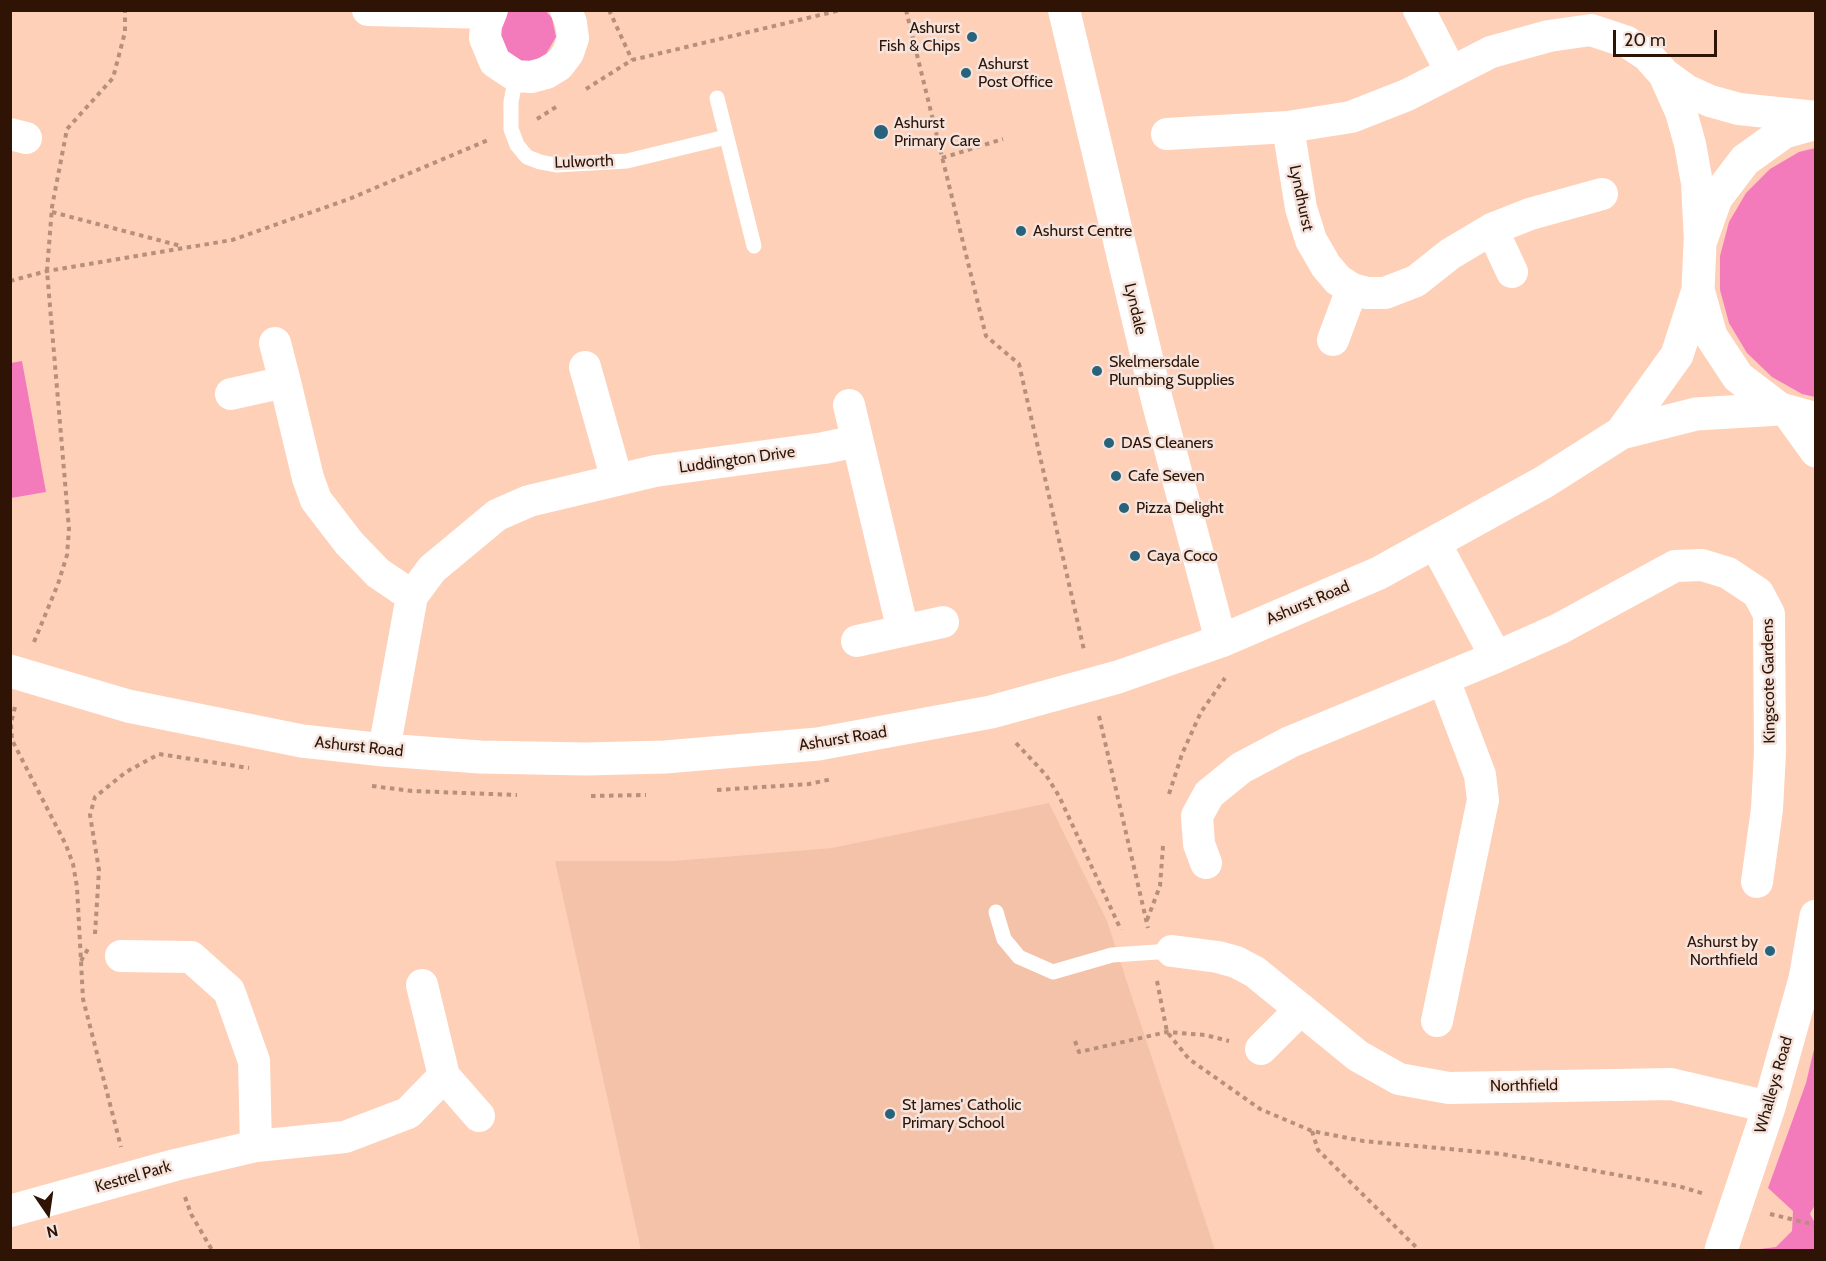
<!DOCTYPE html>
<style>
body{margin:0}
#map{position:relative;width:1826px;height:1261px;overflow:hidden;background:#fed0b8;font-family:Cabin,sans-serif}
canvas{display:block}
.frame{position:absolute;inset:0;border:12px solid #2f1405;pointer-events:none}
.north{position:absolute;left:18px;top:1183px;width:60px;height:60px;-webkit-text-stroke:4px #f4e4dd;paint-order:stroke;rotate:167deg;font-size:16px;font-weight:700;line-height:24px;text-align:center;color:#2f1405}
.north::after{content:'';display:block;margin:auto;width:21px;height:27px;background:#2f1405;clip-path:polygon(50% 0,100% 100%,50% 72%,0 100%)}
.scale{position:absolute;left:1613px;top:30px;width:104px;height:27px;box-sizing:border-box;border:3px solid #2f1405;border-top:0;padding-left:8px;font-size:18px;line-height:21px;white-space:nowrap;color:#2f1405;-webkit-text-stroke:4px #f4e4dd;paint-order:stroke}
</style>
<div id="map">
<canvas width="1826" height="1261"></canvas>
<div class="frame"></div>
<div class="north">N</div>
<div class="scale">20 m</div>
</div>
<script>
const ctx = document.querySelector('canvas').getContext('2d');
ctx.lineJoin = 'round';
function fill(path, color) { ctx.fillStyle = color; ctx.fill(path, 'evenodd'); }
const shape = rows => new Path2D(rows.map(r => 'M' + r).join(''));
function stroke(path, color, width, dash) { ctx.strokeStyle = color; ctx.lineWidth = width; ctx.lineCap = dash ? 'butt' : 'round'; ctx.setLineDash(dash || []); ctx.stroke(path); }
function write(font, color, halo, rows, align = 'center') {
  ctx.font = font + ' Cabin,sans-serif'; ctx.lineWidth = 5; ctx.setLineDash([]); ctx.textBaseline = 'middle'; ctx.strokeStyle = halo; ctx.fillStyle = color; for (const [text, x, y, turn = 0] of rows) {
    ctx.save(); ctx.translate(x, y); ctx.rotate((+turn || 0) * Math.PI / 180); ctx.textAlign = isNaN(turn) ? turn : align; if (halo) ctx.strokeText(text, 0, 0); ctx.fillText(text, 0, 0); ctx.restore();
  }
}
fill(shape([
 [1049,803,1107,921,1215,1250,641,1250,555,861,674,861,832,848]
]), '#f4c2a9');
fill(shape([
 [545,10,552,18,556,37,546,54,529,63,520,62,503,52,497,25,507,11],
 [1815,148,1816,148,1815,397,1802,394,1772,377,1747,353,1729,323,1720,290,1720,256,1729,222,1746,193,1770,169,1799,152],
 [22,361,46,492,11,498,11,363],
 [1815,1045,1816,1203,1810,1214,1815,1223,1815,1250,1752,1250,1776,1247,1792,1231,1793,1211,1768,1188,1806,1083]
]), '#f37bbc');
stroke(shape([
 [609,10,632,60],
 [906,10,986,336,1019,364,1084,650],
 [586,89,632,60,841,10],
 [537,119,556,107],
 [942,158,1003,139],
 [52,212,181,246],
 [10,281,47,271,232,240,349,199,488,140],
 [34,642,58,584,67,555,69,529,47,271,52,207,67,129,113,78,125,32,125,10],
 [15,707,11,723,12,740,66,845,73,864,77,887,83,999,121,1147],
 [1099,716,1148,928],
 [1016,743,1046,775,1059,796,1121,930],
 [372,786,412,791,517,795],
 [717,790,809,784,832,779],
 [1169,794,1182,754,1201,712,1225,678],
 [591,796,646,795],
 [1147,920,1160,886,1163,846],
 [95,934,99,870,90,815,95,797,126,772,159,754,249,768],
 [81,961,88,949],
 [1157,981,1167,1032,1189,1059,1260,1109,1312,1131,1363,1141,1502,1154,1678,1186,1705,1194],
 [1075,1041,1079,1052,1167,1032,1205,1035,1229,1041],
 [1312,1131,1318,1150,1419,1250],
 [185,1197,191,1214,212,1250],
 [1770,1214,1816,1225]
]), '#b7907b', 4, [4.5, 4.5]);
stroke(shape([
 [516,76,511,102,511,129,517,145,527,157,540,162,556,165,627,161,726,137],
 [717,98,754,246],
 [996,912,1004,939,1019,957,1053,972,1112,955,1172,951]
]), '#fff', 15);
stroke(shape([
 [368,10,490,13],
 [492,10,486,25,485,38,495,62,516,76,531,77,546,73,559,65,568,53,573,38,571,23,566,10],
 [1064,10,1157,400,1221,641],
 [1419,10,1451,72],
 [1664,74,1681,112,1690,144,1697,183,1700,242],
 [1288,127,1301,208,1311,240,1326,266,1338,280,1352,289,1367,293,1385,293,1416,281,1450,254,1492,229,1530,214,1602,194],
 [10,134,26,138],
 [1167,134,1288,127,1351,117,1407,95,1491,52,1549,36,1591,30,1627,42,1648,56,1664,74,1686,90,1710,101,1739,109,1816,117],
 [1492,229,1512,272],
 [1333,340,1352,289],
 [585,367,617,480],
 [285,382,308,478,316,500,349,543,378,573,412,596],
 [231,394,285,382,275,343],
 [849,405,903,631],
 [857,641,943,622],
 [1496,657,1559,629,1675,566,1702,565,1728,573,1758,593,1769,614,1770,752,1767,809,1757,882],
 [384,750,412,596,432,569,497,515,529,501,655,471,824,448,857,441],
 [1206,863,1199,844,1197,816,1209,794,1241,768,1290,742,1496,657,1435,543],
 [1172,951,1218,957,1236,962,1255,972,1358,1056,1399,1079,1449,1088,1671,1084,1769,1107],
 [121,956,191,957,229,991,254,1061,256,1146],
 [422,985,444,1076,479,1116],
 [1437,1021,1483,800,1480,775,1444,680],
 [1261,1049,1301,1009],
 [10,1211,175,1165,256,1146,345,1137,408,1113,444,1076]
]), '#fff', 32);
stroke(shape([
 [1816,123,1784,132,1745,160,1716,198,1700,243,1698,290,1711,336,1738,377,1780,409,1816,419],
 [1788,412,1816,451],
 [1621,433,1677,355,1698,290],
 [10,671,128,706,302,741,384,750,480,757,586,759,665,757,818,744,991,712,1118,677,1221,641,1379,573,1544,482,1621,433,1696,414,1780,409],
 [1721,1250,1769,1107,1805,979,1816,916]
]), '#fff', 33);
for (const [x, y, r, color] of [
 [972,37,6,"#28637b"],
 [966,73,6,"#28637b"],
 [881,132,8,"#28637b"],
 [1021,231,6,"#28637b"],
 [1097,371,6,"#28637b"],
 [1109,443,6,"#28637b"],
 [1116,476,6,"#28637b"],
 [1124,508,6,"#28637b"],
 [1135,556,6,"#28637b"],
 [1770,951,6,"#28637b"],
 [890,1114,6,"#28637b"]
]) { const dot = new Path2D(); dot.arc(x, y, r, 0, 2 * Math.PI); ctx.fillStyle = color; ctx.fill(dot); stroke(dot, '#f4e4dd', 2); }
write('16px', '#2f1405', '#f4e4dd', [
 ["Ashurst",960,28,"right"],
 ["Fish & Chips",960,46,"right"],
 ["Ashurst",978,64],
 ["Post Office",978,82],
 ["Ashurst",894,123],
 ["Primary Care",894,141],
 ["Ashurst Centre",1033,231],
 ["Skelmersdale",1109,362],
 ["Plumbing Supplies",1109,380],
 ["DAS Cleaners",1121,443],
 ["Cafe Seven",1128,476],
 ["Pizza Delight",1136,508],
 ["Caya Coco",1147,556],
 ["Ashurst by",1758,942,"right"],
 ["Northfield",1758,960,"right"],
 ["St James' Catholic",902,1105],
 ["Primary School",902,1123]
], 'left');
write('16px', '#2f1405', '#f4e4dd', [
 ["Lulworth",584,162,-2],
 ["Lyndhurst",1301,198,78],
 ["Lyndale",1135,309,77],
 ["Luddington Drive",737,460,-8],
 ["Ashurst Road",1308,603,-23],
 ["Kingscote Gardens",1769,681,-91],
 ["Ashurst Road",843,739,-9],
 ["Ashurst Road",359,747,6],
 ["Whalleys Road",1774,1085,-74],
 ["Northfield",1524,1086,-1],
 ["Kestrel Park",133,1177,-16]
]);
</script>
